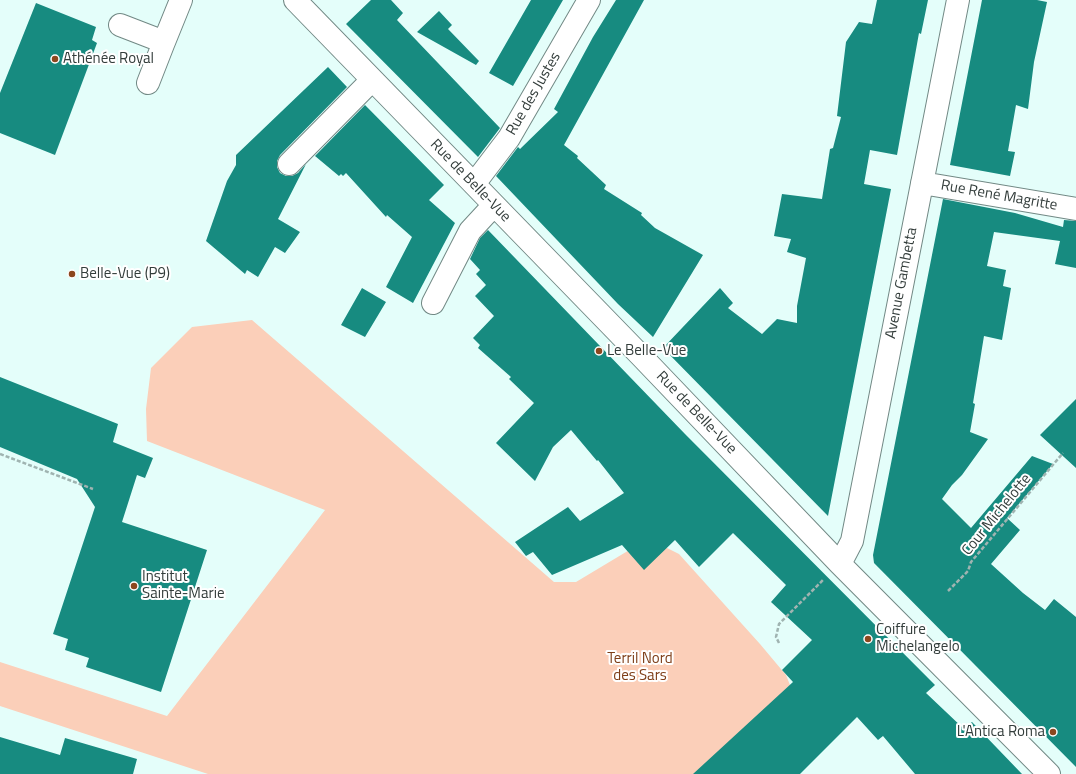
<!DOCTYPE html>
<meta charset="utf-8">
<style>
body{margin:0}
canvas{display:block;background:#e4fefa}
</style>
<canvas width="1076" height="774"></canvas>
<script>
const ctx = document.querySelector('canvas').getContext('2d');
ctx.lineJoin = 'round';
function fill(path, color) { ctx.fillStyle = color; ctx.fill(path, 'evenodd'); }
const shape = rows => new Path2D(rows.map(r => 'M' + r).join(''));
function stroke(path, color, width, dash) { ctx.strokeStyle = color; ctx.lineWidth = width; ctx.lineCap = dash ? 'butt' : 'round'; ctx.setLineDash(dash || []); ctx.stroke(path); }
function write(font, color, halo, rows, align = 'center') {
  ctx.font = font + ' "Titillium Web",sans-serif'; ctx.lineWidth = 4; ctx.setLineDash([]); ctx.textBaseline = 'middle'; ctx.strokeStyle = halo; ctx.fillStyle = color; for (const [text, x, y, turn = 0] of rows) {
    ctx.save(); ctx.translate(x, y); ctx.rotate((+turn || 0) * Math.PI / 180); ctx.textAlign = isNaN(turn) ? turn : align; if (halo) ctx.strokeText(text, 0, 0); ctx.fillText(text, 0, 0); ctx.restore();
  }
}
fill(shape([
 [252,320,554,582,576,582,636,546,657,543,679,554,760,644,786,675,792,690,709,774,208,774,0,706,0,662,167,716,325,510,147,441,146,409,151,368,192,327]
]), '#fbcfb9');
fill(shape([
 [371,0,391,0,403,13,397,20,500,128,478,157,346,24],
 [531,0,563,0,513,86,489,73],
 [616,0,644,0,564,145,578,156,577,158,606,185,604,189,642,213,641,215,655,228,703,255,653,337,618,304,496,176,518,147,520,149,558,112,554,109,593,37],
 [877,0,928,0,921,34,919,33,897,155,870,150,864,184,891,189,828,516,663,348,720,288,733,303,728,308,762,334,777,319,797,323,797,306,806,258,787,252,791,239,774,236,782,194,822,199,830,149,833,148,841,117,837,116,846,42,859,22,872,24],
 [982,0,1037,0,1047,2,1034,62,1028,109,1016,105,1008,151,1015,152,1010,176,950,165],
 [36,3,96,27,92,40,97,43,55,155,0,133,0,93],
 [439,11,452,25,448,29,479,61,476,65,417,32],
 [328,67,347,87,280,155,277,161,277,167,280,173,286,176,292,176,298,173,306,164,278,219,300,232,285,253,275,247,258,277,247,270,245,274,206,241,227,181,236,165,236,155],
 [365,105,444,185,429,200,455,223,413,303,386,287,412,237,387,215,386,217,346,173,343,176,341,174,339,176,315,156],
 [943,199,1015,213,1063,227,1064,220,1076,221,1076,268,1055,264,1060,241,994,232,987,266,1006,270,1003,286,1011,288,1002,340,984,336,973,403,975,404,970,432,988,439,962,475,952,485,942,499,971,528,1032,456,1053,464,1007,518,1020,530,991,564,1023,593,1045,610,1054,599,1076,617,1076,767,874,563,873,555],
 [488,230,685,434,935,685,926,693,964,729,972,722,1022,774,915,774,883,736,878,740,857,717,800,774,693,774,793,682,782,670,812,640,771,602,786,585,733,533,699,567,675,540,644,570,622,545,552,575,533,552,526,556,515,542,568,507,580,521,624,493,598,460,597,461,571,430,553,447,535,481,496,443,534,403,509,379,511,377,478,348,480,345,473,338,494,316,475,296,486,285,476,274,480,270,470,259,480,238],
 [362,288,386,302,365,337,341,325],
 [0,377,118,424,113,442,153,458,145,478,137,475,122,522,207,550,161,692,86,667,89,658,65,650,68,639,53,634,95,507,77,479,0,447],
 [1076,399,1076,468,1040,435],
 [0,737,60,755,65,738,137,759,133,774,0,774]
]), '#178b80');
const minor = shape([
 [295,0,642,357,840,564,1049,774],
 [120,25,164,42,181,0],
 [148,83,164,42],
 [289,164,372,80],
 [922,183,1076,209],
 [474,184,509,138,589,0],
 [433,303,470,231,494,205],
 [840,564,852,541,958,0]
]);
stroke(minor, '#728985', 24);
stroke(shape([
 [0,454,93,489],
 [948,591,968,571,971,562,1063,453],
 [779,643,776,637,779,624,824,579]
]), '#a0b4b1', 2.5, [4, 2]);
stroke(minor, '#fff', 22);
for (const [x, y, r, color] of [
 [55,59,4,"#8c471e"],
 [72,274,4,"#8c471e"],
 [599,351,4,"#8c471e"],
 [134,586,4,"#8c471e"],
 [868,639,4,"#8c471e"],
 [1053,732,4,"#8c471e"]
]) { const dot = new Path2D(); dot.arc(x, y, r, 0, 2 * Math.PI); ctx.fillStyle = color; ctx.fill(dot); stroke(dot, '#fff', 1.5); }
write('15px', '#333d3b', '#fff', [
 ["Athénée Royal",63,59],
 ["Belle-Vue (P9)",80,274],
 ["Le Belle-Vue",607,351],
 ["Institut",142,577],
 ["Sainte-Marie",142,594],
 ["Coiffure",876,630],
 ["Michelangelo",876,647],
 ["L'Antica Roma",1045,732,"right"]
], 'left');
write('15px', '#333d3b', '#fff', [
 ["Rue des Justes",534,94,-60],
 ["Rue de Belle-Vue",470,181,46],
 ["Rue René Magritte",999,196,10],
 ["Avenue Gambetta",902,283,-79],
 ["Rue de Belle-Vue",696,413,46],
 ["Cour Michelotte",997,515,-51]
]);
write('15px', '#7e3e18', '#fff', [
 ["Terril Nord",640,659],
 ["des Sars",640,676]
]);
</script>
